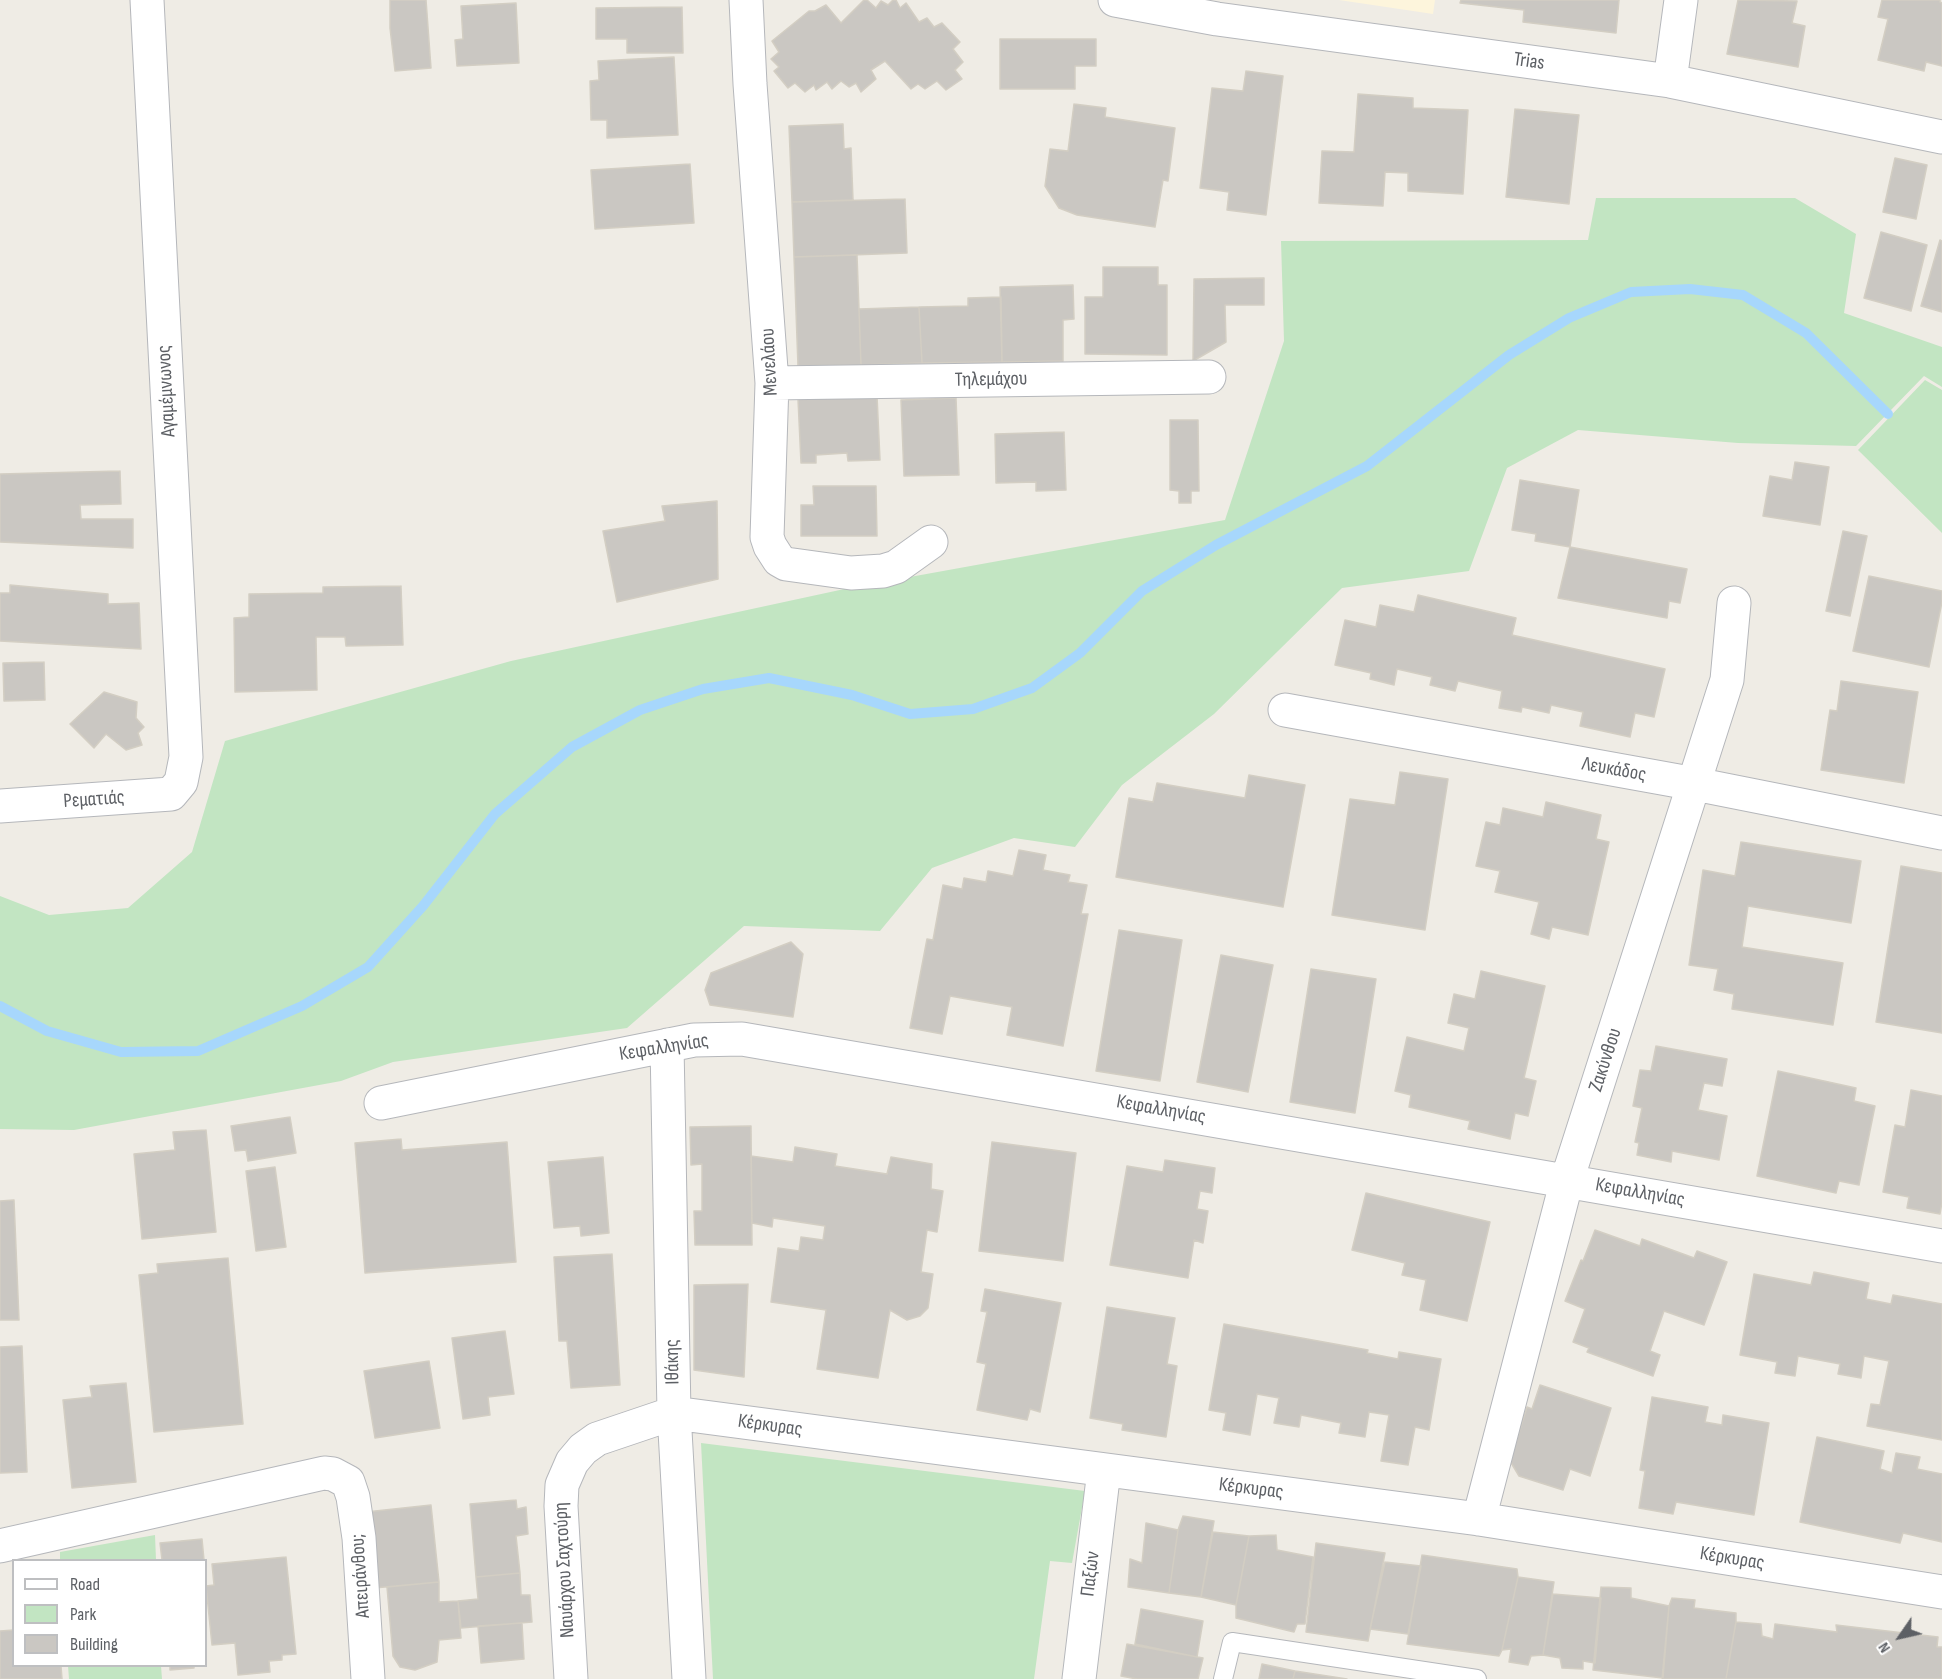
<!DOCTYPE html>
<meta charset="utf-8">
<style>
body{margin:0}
#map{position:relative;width:1942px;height:1679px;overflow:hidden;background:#efece5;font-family:"Sofia Sans Condensed",sans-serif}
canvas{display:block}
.legend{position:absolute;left:12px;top:1559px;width:195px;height:108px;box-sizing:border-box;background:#fff;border:2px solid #bebfc1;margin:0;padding:8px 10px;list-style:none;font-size:18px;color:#5d6065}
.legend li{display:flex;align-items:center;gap:12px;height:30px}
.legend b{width:30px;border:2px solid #bebfc1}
.north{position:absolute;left:1870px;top:1607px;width:60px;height:60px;-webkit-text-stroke:4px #fff;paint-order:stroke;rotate:236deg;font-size:16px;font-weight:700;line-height:24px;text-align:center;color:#5d6065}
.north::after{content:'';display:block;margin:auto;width:21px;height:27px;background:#5d6065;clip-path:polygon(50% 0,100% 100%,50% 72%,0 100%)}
</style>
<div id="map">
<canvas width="1942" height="1679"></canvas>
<ul class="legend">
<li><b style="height:8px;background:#fff"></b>Road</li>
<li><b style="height:16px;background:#c2e5c2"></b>Park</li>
<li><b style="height:16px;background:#cac7c2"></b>Building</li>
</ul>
<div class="north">N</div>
</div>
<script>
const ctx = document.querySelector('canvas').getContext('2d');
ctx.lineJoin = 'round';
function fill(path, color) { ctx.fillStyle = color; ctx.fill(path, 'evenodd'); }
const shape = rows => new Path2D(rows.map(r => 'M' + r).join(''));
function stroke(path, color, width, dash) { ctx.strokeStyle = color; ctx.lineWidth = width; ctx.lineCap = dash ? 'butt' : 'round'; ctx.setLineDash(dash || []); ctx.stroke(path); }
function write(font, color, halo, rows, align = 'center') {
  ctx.font = font + ' "Sofia Sans Condensed",sans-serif'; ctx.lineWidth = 4.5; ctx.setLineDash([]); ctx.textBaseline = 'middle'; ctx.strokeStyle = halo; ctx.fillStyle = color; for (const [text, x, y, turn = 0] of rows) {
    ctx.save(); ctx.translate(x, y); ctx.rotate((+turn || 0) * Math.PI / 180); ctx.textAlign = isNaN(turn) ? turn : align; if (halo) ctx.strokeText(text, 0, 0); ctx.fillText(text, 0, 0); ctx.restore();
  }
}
fill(shape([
 [1339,0,1435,0,1433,14]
]), '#fdf5dc');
fill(shape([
 [1596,198,1795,198,1856,234,1844,313,1942,347,1942,387,1924,376,1856,446,1738,443,1578,430,1507,468,1469,571,1342,588,1214,714,1122,785,1075,847,1014,838,932,868,880,931,744,926,627,1028,393,1062,341,1081,74,1130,0,1129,0,896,49,915,128,908,192,852,225,741,511,661,849,588,1225,520,1284,341,1281,241,1588,240],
 [1925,380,1942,390,1942,533,1858,450],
 [701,1443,1085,1491,1072,1563,1050,1561,1034,1679,713,1679],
 [155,1535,156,1560,60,1560,60,1552],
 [68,1666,161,1666,162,1679,69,1679]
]), '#c2e5c2');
stroke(shape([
 [0,1006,47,1031,121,1052,198,1051,302,1006,368,967,423,906,495,814,572,747,640,710,703,689,769,678,852,695,910,714,973,709,1032,688,1080,653,1142,591,1216,545,1367,466,1509,355,1569,318,1631,292,1690,289,1743,295,1806,333,1888,414]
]), '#a7d7fc', 10);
const building = shape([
 [390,0,426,0,431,68,395,71,390,28,390,0],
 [864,0,867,0,876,8,881,1,888,5,893,0,896,0,900,8,906,3,919,22,927,18,934,27,942,23,960,42,953,49,963,62,955,70,962,79,946,90,937,81,925,89,918,84,911,89,885,61,871,70,876,79,861,92,856,83,849,87,841,81,832,89,827,82,816,90,814,85,805,92,795,83,788,88,774,71,779,67,771,59,779,52,772,41,809,11,815,11,826,5,841,23,864,0],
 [1461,0,1619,0,1616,33,1523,22,1524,10,1460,3,1461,0],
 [1738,0,1797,1,1792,23,1805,26,1798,67,1727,54,1738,0],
 [1882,0,1940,0,1940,2,1942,3,1942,66,1926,62,1924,71,1878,60,1888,19,1878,17,1882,0],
 [516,3,519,63,457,66,455,40,463,39,461,6,516,3],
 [682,7,683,53,627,53,627,39,596,39,596,8,682,7],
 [1000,39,1096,39,1096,66,1075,66,1075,89,1000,89,1000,39],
 [674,57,678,135,607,138,607,120,591,120,590,81,599,80,598,61,674,57],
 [1246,71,1283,76,1266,215,1227,210,1229,192,1200,188,1212,88,1243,91,1246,71],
 [1358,94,1413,98,1413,108,1468,110,1463,194,1408,191,1408,173,1385,172,1383,206,1319,203,1322,151,1354,152,1358,94],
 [1074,104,1106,108,1105,117,1175,128,1168,181,1163,180,1155,227,1077,215,1059,208,1045,186,1050,149,1068,151,1074,104],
 [1515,109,1579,115,1569,204,1506,197,1515,109],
 [843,124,844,149,851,148,853,200,792,202,789,126,843,124],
 [1895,158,1927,165,1916,219,1883,212,1895,158],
 [690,164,694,223,595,229,591,170,690,164],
 [905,199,907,253,794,257,792,202,905,199],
 [1881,232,1927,245,1911,311,1864,298,1881,232],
 [1940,240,1942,241,1942,312,1921,306,1940,240],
 [857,255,861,365,798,366,794,257,857,255],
 [1103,267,1158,267,1158,285,1167,285,1167,355,1085,354,1085,297,1103,297,1103,267],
 [1264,278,1264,305,1225,305,1226,342,1193,361,1194,279,1264,278],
 [1073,285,1074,319,1063,320,1063,361,1002,362,1000,287,1073,285],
 [1001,297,1002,362,922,363,919,307,968,306,968,298,1001,297],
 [919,307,922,363,861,365,859,309,919,307],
 [877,396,880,460,848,461,847,453,816,455,816,463,801,463,798,399,877,396],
 [956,398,959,475,904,476,901,400,956,398],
 [1170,420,1198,420,1199,491,1191,491,1191,503,1179,503,1179,491,1170,490,1170,420],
 [1064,432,1066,490,1036,491,1036,482,996,483,995,434,1064,432],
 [1795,462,1829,467,1820,525,1763,516,1770,476,1792,480,1795,462],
 [120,471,121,504,80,505,81,519,133,519,133,548,0,542,0,474,120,471],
 [1520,480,1579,490,1570,547,1535,541,1536,534,1512,530,1520,480],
 [813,486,876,486,877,536,801,536,801,505,814,505,813,486],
 [717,501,718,579,617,602,603,531,665,521,662,506,717,501],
 [1843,531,1867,536,1850,616,1826,611,1843,531],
 [1570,547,1687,569,1680,603,1669,601,1667,618,1558,598,1570,547],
 [1869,576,1942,591,1942,602,1929,667,1853,651,1869,576],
 [10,585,108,594,108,604,139,603,141,649,0,641,0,593,10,593,10,585],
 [401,586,403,645,346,646,345,637,316,637,317,690,235,692,234,618,249,617,249,594,323,593,323,587,401,586],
 [1418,595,1516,618,1512,635,1665,669,1654,717,1635,713,1630,737,1580,726,1583,712,1551,705,1549,713,1522,707,1521,712,1499,708,1502,691,1458,681,1455,691,1430,685,1432,677,1397,669,1394,685,1370,679,1371,673,1335,665,1345,620,1376,627,1380,605,1414,612,1418,595],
 [44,662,45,700,4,701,3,663,44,662],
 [1841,681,1918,692,1904,783,1821,770,1830,710,1837,711,1841,681],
 [104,692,137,702,136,718,144,727,138,733,142,745,126,750,106,734,94,748,70,724,104,692],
 [1400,772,1448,779,1425,930,1332,915,1350,799,1395,805,1400,772],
 [1249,775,1305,785,1283,907,1116,877,1129,798,1153,802,1157,783,1245,798,1249,775],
 [1546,802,1601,815,1596,839,1609,842,1588,935,1552,927,1549,939,1531,934,1539,902,1495,892,1500,871,1476,866,1486,822,1500,825,1503,808,1543,817,1546,802],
 [1741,842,1861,861,1851,923,1748,906,1742,947,1843,963,1833,1025,1732,1009,1734,994,1714,990,1718,969,1689,965,1703,870,1735,876,1741,842],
 [1019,850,1046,855,1043,870,1070,875,1068,882,1087,885,1081,914,1088,914,1063,1046,1007,1035,1012,1007,950,996,942,1034,910,1028,927,939,933,940,943,885,962,889,964,878,986,882,988,871,1013,876,1019,850],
 [1901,866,1942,873,1942,1033,1876,1022,1901,866],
 [1119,930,1182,940,1160,1081,1096,1071,1119,930],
 [791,942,803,954,793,1017,710,1005,705,990,711,973,791,942],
 [1221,955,1273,965,1248,1092,1197,1082,1221,955],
 [1311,969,1376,979,1355,1113,1290,1102,1311,969],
 [1481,971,1545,986,1524,1078,1536,1081,1528,1116,1515,1113,1510,1139,1468,1129,1470,1121,1409,1107,1411,1095,1395,1091,1407,1037,1464,1051,1469,1028,1448,1023,1454,994,1475,999,1481,971],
 [1656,1046,1727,1059,1722,1086,1704,1083,1698,1110,1727,1116,1719,1160,1672,1151,1671,1162,1637,1155,1639,1143,1635,1142,1642,1108,1633,1106,1640,1070,1651,1071,1656,1046],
 [1778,1071,1856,1088,1854,1101,1875,1106,1859,1185,1839,1181,1836,1193,1757,1176,1778,1071],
 [1911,1090,1942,1096,1942,1202,1940,1214,1907,1208,1909,1197,1883,1192,1895,1125,1905,1127,1911,1090],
 [290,1117,296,1153,248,1161,246,1150,235,1151,231,1126,290,1117],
 [751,1126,752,1245,695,1245,694,1211,702,1211,702,1164,691,1165,690,1127,751,1126],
 [206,1130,216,1232,142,1239,134,1154,175,1150,173,1132,206,1130],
 [401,1139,402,1150,507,1142,516,1262,365,1273,355,1143,401,1139],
 [992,1142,1076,1153,1063,1261,979,1251,992,1142],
 [795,1147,837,1154,835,1166,887,1174,891,1157,932,1164,931,1189,943,1191,937,1232,927,1230,921,1272,933,1274,928,1308,920,1316,907,1320,890,1310,878,1378,817,1369,826,1310,771,1302,778,1248,799,1251,801,1237,823,1240,825,1226,773,1218,772,1227,752,1223,751,1156,793,1162,795,1147],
 [603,1157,609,1233,581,1236,580,1226,554,1228,548,1162,603,1157],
 [1165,1160,1215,1168,1212,1193,1200,1191,1197,1209,1208,1211,1203,1243,1194,1240,1188,1278,1110,1265,1127,1166,1163,1172,1165,1160],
 [275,1167,286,1247,256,1251,246,1171,275,1167],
 [1366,1193,1490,1222,1467,1321,1420,1310,1426,1280,1402,1275,1405,1263,1352,1250,1366,1193],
 [14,1200,19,1320,0,1320,0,1201,14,1200],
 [1595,1230,1640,1246,1642,1239,1694,1258,1697,1251,1727,1262,1704,1325,1664,1311,1650,1351,1660,1355,1653,1376,1587,1352,1589,1348,1573,1342,1585,1309,1565,1301,1581,1260,1583,1261,1595,1230],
 [612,1254,620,1385,571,1388,567,1341,559,1341,554,1257,612,1254],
 [228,1258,243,1424,154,1432,139,1275,158,1273,157,1264,228,1258],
 [1814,1272,1869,1283,1866,1299,1891,1304,1893,1295,1942,1304,1942,1440,1867,1426,1871,1404,1880,1405,1889,1361,1864,1356,1861,1378,1838,1374,1840,1364,1798,1356,1795,1376,1775,1373,1777,1362,1740,1355,1754,1274,1811,1285,1814,1272],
 [748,1284,744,1377,694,1370,694,1285,748,1284],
 [985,1289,1061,1303,1040,1412,1030,1409,1027,1420,977,1410,986,1364,977,1362,987,1312,981,1311,985,1289],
 [1107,1307,1175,1318,1167,1364,1177,1366,1166,1437,1122,1430,1123,1424,1090,1418,1107,1307],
 [1224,1324,1368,1350,1367,1353,1398,1359,1399,1352,1441,1359,1429,1430,1415,1427,1408,1465,1381,1461,1389,1415,1369,1412,1365,1437,1339,1433,1341,1423,1301,1415,1299,1427,1274,1423,1279,1398,1257,1394,1250,1435,1223,1430,1226,1413,1209,1410,1224,1324],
 [505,1331,514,1394,488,1397,490,1415,463,1419,452,1338,505,1331],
 [22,1346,27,1472,0,1473,0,1347,22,1346],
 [429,1361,440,1428,375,1438,364,1371,429,1361],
 [126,1383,136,1482,72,1488,63,1400,92,1397,90,1386,126,1383],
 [1540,1385,1611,1408,1590,1476,1570,1469,1563,1490,1519,1476,1510,1461,1527,1407,1532,1409,1540,1385],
 [1652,1397,1708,1407,1705,1422,1722,1425,1723,1415,1769,1423,1754,1515,1676,1502,1673,1514,1639,1508,1645,1471,1640,1470,1652,1397],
 [1817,1437,1884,1451,1880,1469,1892,1473,1896,1453,1920,1457,1917,1469,1942,1474,1942,1542,1903,1533,1900,1543,1800,1522,1817,1437],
 [516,1500,517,1509,526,1507,528,1534,516,1536,520,1573,476,1577,470,1504,516,1500],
 [431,1505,439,1582,374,1588,366,1512,431,1505],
 [1183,1516,1214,1521,1201,1597,1169,1593,1178,1530,1183,1516],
 [1146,1523,1178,1530,1169,1593,1128,1587,1130,1559,1142,1563,1146,1523],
 [1213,1532,1249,1536,1236,1605,1201,1597,1213,1532],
 [1276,1535,1277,1550,1313,1557,1305,1624,1297,1624,1294,1632,1236,1618,1236,1605,1249,1536,1276,1535],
 [202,1539,204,1560,162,1560,160,1543,202,1539],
 [1316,1543,1385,1553,1368,1641,1306,1632,1316,1543],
 [1422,1555,1517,1569,1518,1577,1502,1650,1499,1656,1407,1644,1422,1555],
 [286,1557,296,1654,282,1655,282,1660,269,1661,270,1672,238,1675,235,1643,212,1645,206,1586,214,1585,212,1564,286,1557],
 [1385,1562,1421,1566,1408,1634,1370,1629,1385,1562],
 [520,1573,521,1595,530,1595,532,1622,461,1628,458,1601,478,1599,476,1577,520,1573],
 [1518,1577,1554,1582,1543,1655,1531,1656,1528,1665,1509,1662,1511,1649,1502,1650,1518,1577],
 [439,1582,439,1602,458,1601,461,1638,439,1640,437,1662,415,1670,400,1667,393,1656,387,1587,439,1582],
 [1601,1587,1631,1588,1631,1598,1669,1606,1663,1678,1593,1670,1601,1587],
 [1553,1594,1601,1598,1595,1663,1583,1661,1583,1669,1562,1668,1560,1658,1543,1655,1553,1594],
 [1672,1598,1695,1600,1694,1608,1736,1613,1736,1622,1726,1679,1662,1679,1669,1606,1672,1598],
 [1141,1609,1203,1621,1197,1657,1135,1644,1141,1609],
 [1736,1622,1761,1624,1762,1636,1773,1639,1775,1624,1837,1632,1836,1625,1938,1637,1937,1647,1942,1647,1942,1679,1726,1679,1736,1622],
 [522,1623,524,1659,481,1663,478,1626,522,1623],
 [14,1630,14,1666,61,1666,62,1679,0,1679,0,1631,14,1630],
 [1127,1644,1203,1658,1198,1679,1137,1679,1121,1676,1127,1644],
 [1262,1664,1295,1671,1293,1679,1259,1679,1262,1664],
 [170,1666,194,1666,194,1668,170,1670,170,1666],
 [1295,1671,1347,1679,1293,1679,1295,1671]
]);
fill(building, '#cac7c2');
stroke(building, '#d3cec3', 1.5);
const lane = shape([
 [1223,1679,1232,1642,1477,1679]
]);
const street = shape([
 [746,0,750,84,772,383,767,537,770,546,779,560,786,564,851,573,883,571,896,567,931,542],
 [1115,0,1217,19,1670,81,1942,137],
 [1670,81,1681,0],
 [772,383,1209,377],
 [1285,710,1695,784,1942,833],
 [0,806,171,794,181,782,186,757,147,0],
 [667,1045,674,1413,689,1679],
 [381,1103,694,1040,742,1039,1942,1246],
 [1479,1519,1567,1180,1727,680,1734,603],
 [0,1546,324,1473,333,1474,348,1482,353,1497,359,1538,368,1679],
 [571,1679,561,1506,562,1485,572,1462,583,1449,597,1439,674,1413,1479,1519,1942,1592],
 [1079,1679,1104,1470]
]);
stroke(lane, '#b5b7bb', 20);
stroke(street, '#b5b7bb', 35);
stroke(lane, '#fff', 18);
stroke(street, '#fff', 33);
write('20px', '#5d6065', '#fff', [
 ["Trias",1529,62,8],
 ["Μενελάου",770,362,-93],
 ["Τηλεμάχου",991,380,-1],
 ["Αγαμέμνωνος",167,391,-93],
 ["Λευκάδος",1614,770,10],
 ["Ρεματιάς",94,800,-4],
 ["Κεφαλληνίας",664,1048,-9],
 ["Ζακύνθου",1606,1060,-72],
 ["Κεφαλληνίας",1161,1110,10],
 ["Κεφαλληνίας",1640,1193,10],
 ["Ιθάκης",673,1362,-91],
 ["Κέρκυρας",770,1426,8],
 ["Κέρκυρας",1251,1489,7],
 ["Κέρκυρας",1732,1559,9],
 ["Ναυάρχου Σαχτούρη",565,1570,-93],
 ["Παξών",1091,1574,-83],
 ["Απειράνθου;",361,1576,-94]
]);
</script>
